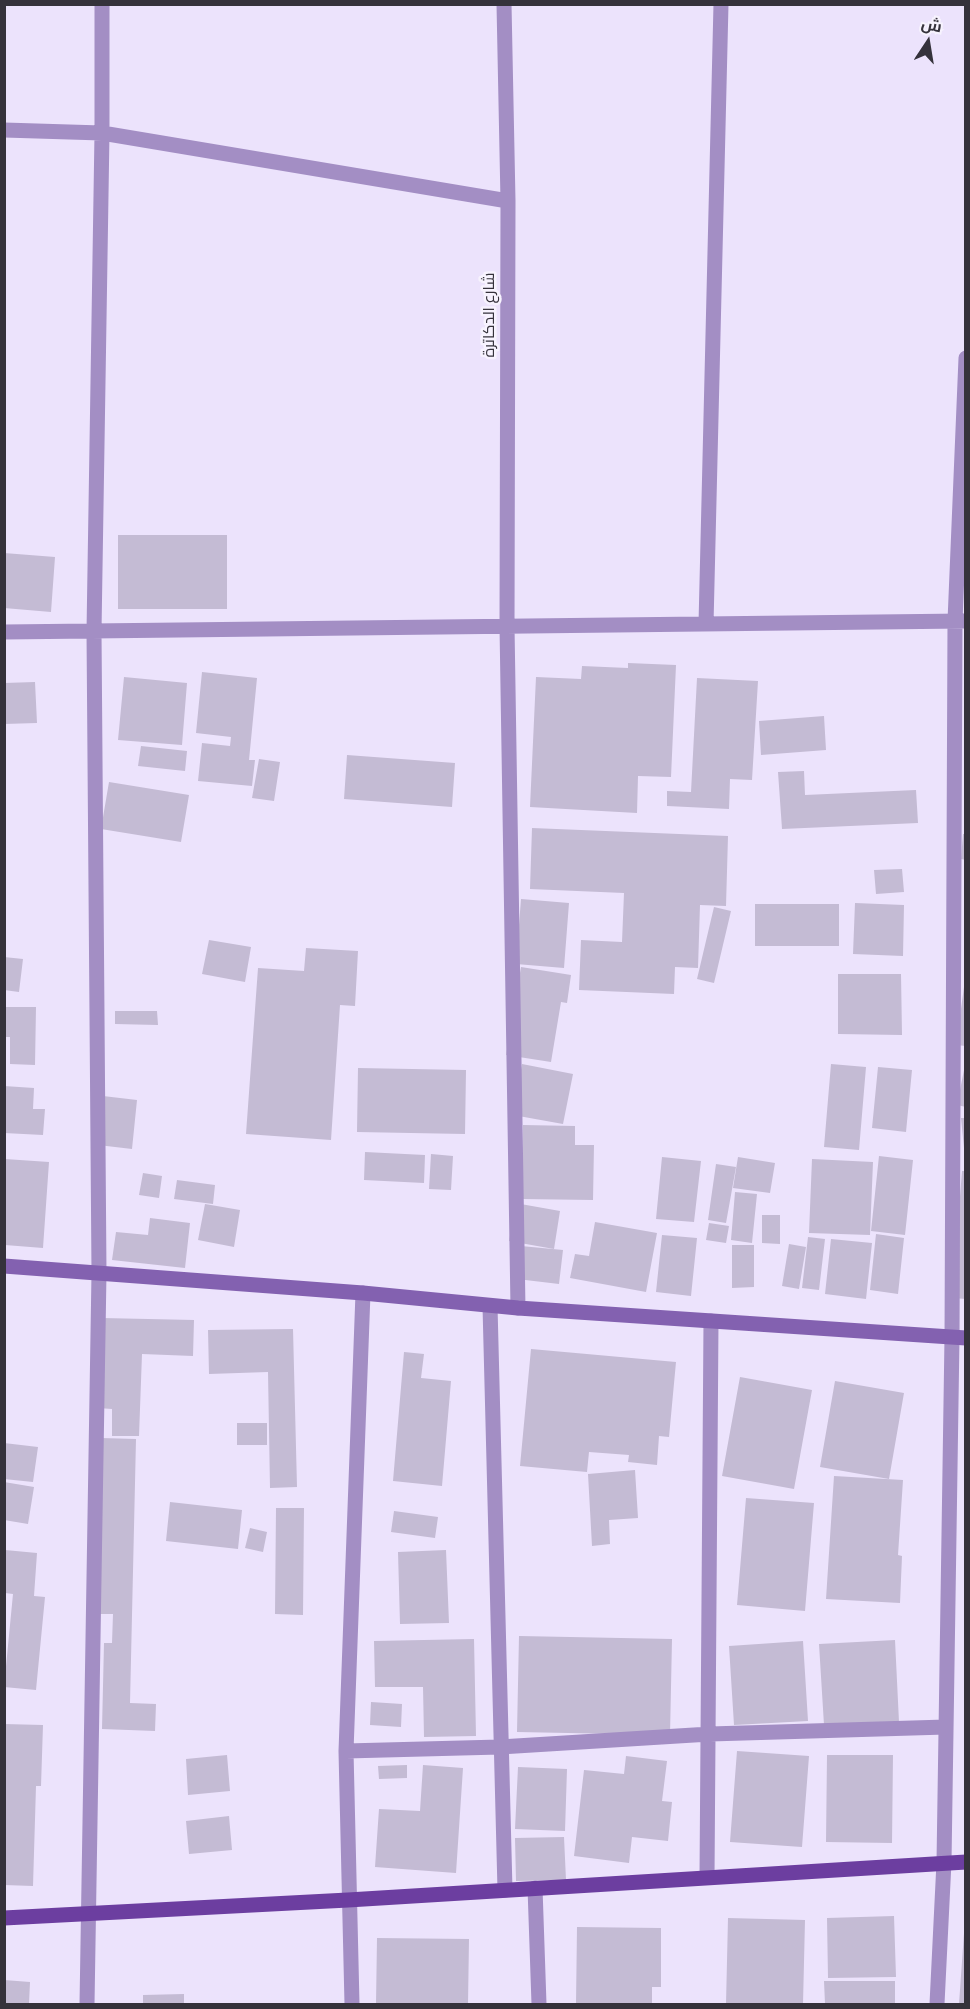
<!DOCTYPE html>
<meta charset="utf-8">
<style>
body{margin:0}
#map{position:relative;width:970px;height:2009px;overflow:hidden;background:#ece3fc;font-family:"Archivo Narrow",Cairo,sans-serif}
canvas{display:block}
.frame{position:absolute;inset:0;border:6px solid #35323b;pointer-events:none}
.north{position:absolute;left:898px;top:12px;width:60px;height:60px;-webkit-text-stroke:4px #f7f3fe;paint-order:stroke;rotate:12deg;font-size:16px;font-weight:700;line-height:24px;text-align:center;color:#35323b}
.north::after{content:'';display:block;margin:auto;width:21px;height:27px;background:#35323b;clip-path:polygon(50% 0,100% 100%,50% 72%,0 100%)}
</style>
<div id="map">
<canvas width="970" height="2009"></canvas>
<div class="frame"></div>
<div class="north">ش</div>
</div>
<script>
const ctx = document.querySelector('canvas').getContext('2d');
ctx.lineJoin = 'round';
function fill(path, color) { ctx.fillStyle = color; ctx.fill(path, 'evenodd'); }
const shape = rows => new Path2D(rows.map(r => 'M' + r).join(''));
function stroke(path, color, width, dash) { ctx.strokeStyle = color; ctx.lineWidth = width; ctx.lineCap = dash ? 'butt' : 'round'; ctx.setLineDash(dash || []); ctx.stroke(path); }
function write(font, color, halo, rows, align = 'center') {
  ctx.font = font + ' "Archivo Narrow",Cairo,sans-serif'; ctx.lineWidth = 5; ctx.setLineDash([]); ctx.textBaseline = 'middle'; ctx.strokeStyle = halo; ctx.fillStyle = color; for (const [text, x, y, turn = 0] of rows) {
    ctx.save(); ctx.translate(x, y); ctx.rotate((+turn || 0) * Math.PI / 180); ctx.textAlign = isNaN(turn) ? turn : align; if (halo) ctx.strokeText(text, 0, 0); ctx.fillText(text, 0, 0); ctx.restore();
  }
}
fill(shape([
 [118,535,227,535,227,609,118,609],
 [4,553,55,557,51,612,4,608],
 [628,663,676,665,671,777,638,776,637,813,530,807,536,677,581,679,582,666,628,668],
 [202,672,257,678,249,760,255,760,252,786,198,781,202,743,230,746,231,737,196,733],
 [124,677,187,683,182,745,118,740],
 [697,678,758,681,752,780,730,779,729,809,667,806,667,791,691,792],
 [35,682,37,723,4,724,4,683],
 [824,716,826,750,761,755,759,721],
 [141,746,187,751,185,771,138,766],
 [347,755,455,763,452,807,344,799],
 [259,759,280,762,274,801,252,798],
 [804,771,805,795,916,790,918,823,782,829,778,772],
 [109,782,189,795,181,842,101,829],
 [532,828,728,836,726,906,700,905,698,968,675,967,674,994,579,990,581,940,622,942,624,893,530,889],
 [963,834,966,834,966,860,961,859],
 [902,869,904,892,876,894,874,870],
 [521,899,569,903,564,968,516,964],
 [855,903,904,905,903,956,853,954],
 [755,904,839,904,839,946,755,946],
 [714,907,731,911,714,983,697,979],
 [209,940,251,947,245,982,202,974],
 [306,948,358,951,355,1006,340,1005,331,1140,246,1134,258,968,304,971],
 [4,957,23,959,19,992,4,990],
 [521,967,571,975,567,1003,561,1002,551,1062,506,1055],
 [838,974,901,974,902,1035,838,1034],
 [964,987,966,987,966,1046,956,1045],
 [4,1007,36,1007,35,1065,10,1064,10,1037,4,1037],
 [115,1011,157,1011,158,1025,115,1024],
 [522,1064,573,1074,563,1124,513,1115],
 [831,1064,866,1067,859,1150,824,1147],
 [878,1067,912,1070,906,1132,872,1128],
 [358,1068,466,1070,465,1134,357,1132],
 [964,1070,966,1070,966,1107,957,1105],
 [4,1086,34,1088,33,1109,45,1109,43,1135,4,1133],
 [103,1096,137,1100,132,1149,98,1145],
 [961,1118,966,1118,966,1148,964,1148],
 [523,1125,575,1126,575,1145,594,1145,593,1200,522,1199],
 [365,1152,425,1155,424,1183,364,1180],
 [431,1154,453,1156,451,1190,429,1189],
 [879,1156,913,1160,905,1235,871,1231],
 [662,1157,701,1161,694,1222,656,1219],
 [738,1157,775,1163,770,1193,733,1188],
 [5,1159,49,1162,43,1248,5,1245],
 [812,1159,873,1162,870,1235,809,1233],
 [716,1164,736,1167,726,1223,708,1220],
 [962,1171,966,1171,966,1299,952,1298],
 [143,1173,162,1176,159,1198,139,1195],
 [177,1180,215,1185,213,1204,174,1199],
 [735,1192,757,1194,752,1243,731,1240],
 [515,1203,560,1211,554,1249,509,1241],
 [205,1204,240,1210,234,1247,198,1240],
 [762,1215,780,1215,780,1244,762,1243],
 [150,1218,190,1223,185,1268,112,1260,116,1232,148,1235],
 [595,1222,657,1233,646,1292,570,1278,575,1254,589,1256],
 [709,1223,729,1226,726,1243,706,1240],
 [876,1234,904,1238,898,1294,870,1290],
 [662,1235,697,1238,691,1296,656,1292],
 [808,1237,825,1239,819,1290,802,1288],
 [831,1239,872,1243,866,1299,825,1294],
 [789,1244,806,1247,799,1289,782,1286],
 [732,1245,754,1245,754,1287,732,1288],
 [521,1246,563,1250,559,1284,517,1279],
 [102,1318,194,1320,193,1356,142,1354,139,1436,112,1436,112,1409,98,1408],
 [293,1329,297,1487,270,1488,268,1372,209,1374,208,1330],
 [531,1349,676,1362,669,1437,659,1436,657,1465,628,1462,629,1455,589,1452,587,1472,520,1466],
 [404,1352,424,1354,421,1378,451,1381,442,1486,393,1481],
 [740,1377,812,1390,794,1489,722,1476],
 [835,1381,904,1393,889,1479,820,1467],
 [237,1423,267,1423,267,1445,237,1445],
 [101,1438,136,1439,130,1703,156,1704,155,1731,102,1729,104,1643,112,1643,113,1614,100,1614],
 [4,1443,38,1447,33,1482,4,1479],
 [635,1470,638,1518,609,1520,610,1544,592,1546,588,1474],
 [834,1476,903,1480,898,1555,902,1556,900,1603,826,1599],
 [4,1482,34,1487,28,1524,4,1520],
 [746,1498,814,1503,805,1611,737,1605],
 [170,1502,242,1510,238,1549,166,1541],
 [276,1508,304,1508,303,1615,275,1614],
 [394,1511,438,1517,435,1538,391,1532],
 [250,1528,267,1532,263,1552,245,1548],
 [5,1550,37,1553,34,1596,45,1597,36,1690,4,1687,13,1594,5,1593],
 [446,1550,449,1623,400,1624,398,1552],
 [519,1636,672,1639,670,1735,517,1732],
 [474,1639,476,1736,424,1737,423,1687,375,1687,374,1641],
 [895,1640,899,1722,824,1725,819,1644],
 [803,1641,808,1721,734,1725,729,1646],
 [371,1702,402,1704,401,1727,370,1725],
 [4,1724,43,1725,41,1786,36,1786,33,1886,4,1885],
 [737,1751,809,1756,802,1847,730,1842],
 [227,1755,230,1791,188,1795,186,1759],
 [827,1755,893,1755,892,1843,826,1842],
 [626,1756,667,1761,662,1801,672,1802,668,1841,632,1837,629,1863,574,1856,584,1770,624,1774],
 [407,1765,407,1778,379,1779,378,1766],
 [423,1765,463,1768,456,1873,375,1867,379,1809,420,1811],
 [518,1767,567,1769,565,1831,515,1829],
 [229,1816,232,1850,189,1854,186,1821],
 [564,1837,566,1880,516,1881,515,1838],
 [894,1916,896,1977,828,1978,827,1918],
 [728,1918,805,1920,803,2004,726,2004],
 [577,1927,661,1928,661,1987,652,1987,652,2004,576,2004],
 [964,1933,966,1933,966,2004,959,2004],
 [377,1938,469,1939,468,2004,376,2004],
 [4,1980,30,1982,29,2004,4,2004],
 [824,1981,895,1981,895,2003,825,2004],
 [184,1994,184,2004,143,2004,143,1995]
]), '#c4bbd4');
stroke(shape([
 [504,4,508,201,507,626,518,1308],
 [4,130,102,133,508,201],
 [706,624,721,4],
 [4,632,964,621],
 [490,1306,505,1890],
 [346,1751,500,1747,710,1734,946,1727],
 [707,1877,711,1321],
 [535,1888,539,2004],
 [87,2004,99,1273,94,631,102,133,102,4],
 [352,2004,346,1751,363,1293],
 [937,2004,944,1862,952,1337,955,621,966,358]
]), '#a38ec4', 15);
stroke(shape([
 [4,1266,363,1293,518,1308,966,1338]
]), '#8361b0', 15);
stroke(shape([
 [4,1918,348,1900,966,1862]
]), '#6c3ea0', 15);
write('16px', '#35323b', '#f7f3fe', [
 ["شارع الدكاترة",490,315,-90]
]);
</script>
